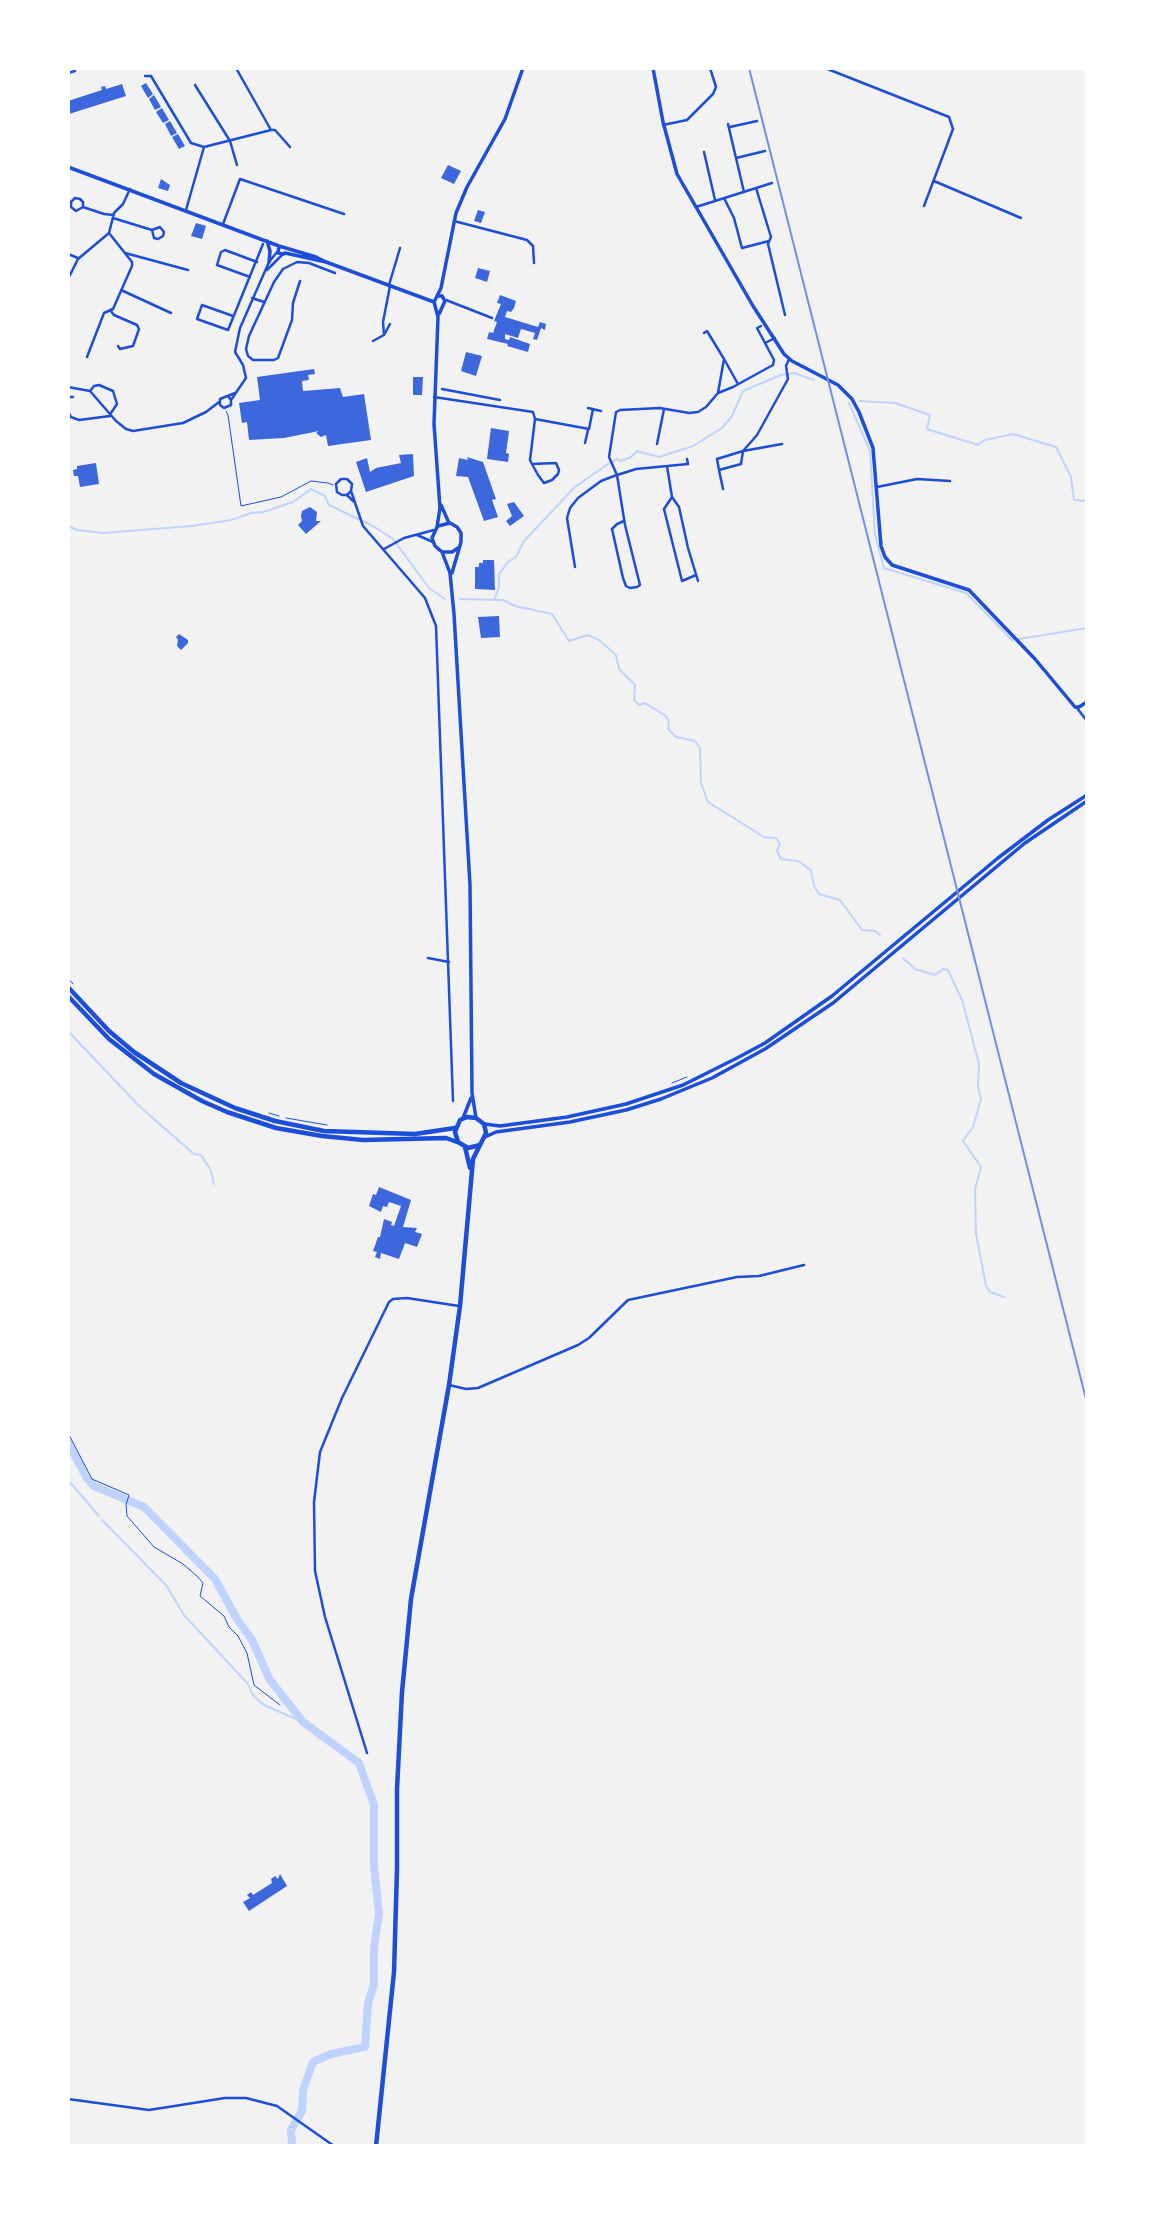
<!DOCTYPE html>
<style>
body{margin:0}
#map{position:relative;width:1155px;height:2214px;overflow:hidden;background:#f2f2f2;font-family:Overpass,sans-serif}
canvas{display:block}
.frame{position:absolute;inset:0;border:70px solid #fff;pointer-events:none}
</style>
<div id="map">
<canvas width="1155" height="2214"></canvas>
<div class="frame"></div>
</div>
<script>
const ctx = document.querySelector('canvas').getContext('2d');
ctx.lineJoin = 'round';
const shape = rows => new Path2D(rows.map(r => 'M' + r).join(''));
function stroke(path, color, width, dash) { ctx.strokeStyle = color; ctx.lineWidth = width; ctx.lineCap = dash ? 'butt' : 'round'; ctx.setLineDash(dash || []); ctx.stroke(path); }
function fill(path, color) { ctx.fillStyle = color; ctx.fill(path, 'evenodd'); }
stroke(shape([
 [859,401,895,403,930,415,927,429,978,445,985,440,1013,434,1056,447,1071,477,1074,500,1087,501],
 [849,403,870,451,875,535,884,568,966,593,1013,641],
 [68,526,77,530,103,533,192,526,231,520,251,513,263,512,293,502,311,489,325,496,329,505,373,526,393,539,429,588,445,599],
 [460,599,503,600,515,606,552,614,569,641,588,635,599,640,616,655,619,669,635,685,634,700,639,705,645,703,666,716,669,722,668,729,676,737,695,741,700,748,701,783,708,802,764,837,776,838,780,844,777,851,781,859,798,861,811,870,814,886,819,894,840,900,862,930,875,931,880,935],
 [494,600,499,587,499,574,508,562,516,557,524,541,575,487,608,464,617,459,621,461,631,457,637,451,659,457,693,446,722,428,732,416,743,391,781,375,794,373,814,380],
 [1019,639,1087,628],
 [903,958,915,969,935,975,943,969,948,970,962,1000,979,1064,978,1087,981,1099,973,1127,963,1141,981,1167,975,1189,976,1234,986,1286,990,1292,1004,1297],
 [68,1031,139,1106,194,1154,201,1155,210,1169],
 [211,1171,214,1184],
 [68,1480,99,1516],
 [102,1520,166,1585,184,1615,248,1684,252,1694,264,1705,303,1722]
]), '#bfd3fe', 2);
stroke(shape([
 [68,1443,86,1477,94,1486,144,1507,215,1579,237,1619,252,1640,270,1680,303,1722,359,1763,374,1805,374,1866,379,1914,374,1948,374,1984,368,2004,365,2047,331,2054,313,2062,303,2090,302,2111,291,2130,292,2146]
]), '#bfd3fe', 8);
fill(shape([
 [146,83,153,94,148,98,141,86],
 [122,84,126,96,69,114,68,101,102,90,101,87,105,86,106,89],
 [154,95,161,107,155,110,149,99],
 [162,108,169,120,163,123,156,112],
 [170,121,177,133,171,136,165,124],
 [178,134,185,146,179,149,172,137],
 [448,165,461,171,454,184,441,178],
 [161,179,170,185,168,191,158,188],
 [478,210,485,212,481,223,474,221],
 [196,223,206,226,202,239,191,236],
 [478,268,490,271,487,282,475,278],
 [500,295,516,301,514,308,511,312,507,311,505,317,538,327,540,322,546,324,545,330,541,328,537,340,533,339,535,333,521,329,518,338,505,334,505,339,509,340,510,337,530,344,528,352,507,346,508,344,487,339,489,332,493,333,497,322,494,321,501,304,497,303],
 [466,352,482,356,476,376,461,371],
 [314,369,315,374,308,375,309,380,302,381,303,391,340,388,343,397,364,394,371,440,328,446,326,435,321,437,316,433,319,431,284,438,249,440,247,422,242,423,239,403,260,400,257,377],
 [413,377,423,377,422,395,413,395],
 [491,428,509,431,506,453,509,454,508,462,487,459],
 [413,454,414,476,366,492,356,462,367,458,370,472,376,468,401,463,399,455],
 [467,457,483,462,496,499,492,500,498,517,484,521,468,477,456,476,459,458,468,460],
 [96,463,99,484,80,487,78,476,74,476,73,470,77,469,77,466],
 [514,502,524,516,510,526,506,521,512,516,507,504],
 [310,507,317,512,316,521,321,521,306,534,298,525,302,521,301,516,302,511],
 [483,560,494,560,495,590,475,589,475,567,479,567,479,563,483,563],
 [499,616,500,637,481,638,478,617],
 [179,634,188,640,188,643,181,650,177,646,178,640,176,637],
 [379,1187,411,1200,403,1227,417,1228,415,1232,422,1234,417,1247,405,1243,399,1259,381,1253,380,1259,375,1257,377,1252,373,1251,378,1237,380,1237,384,1219,392,1222,391,1225,394,1226,401,1206,389,1202,387,1207,383,1206,381,1212,369,1206,373,1194,376,1195],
 [280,1874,287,1886,249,1911,243,1902,250,1898,247,1895,251,1892,253,1895,272,1883,271,1879,275,1876,278,1879]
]), '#3d67dc');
stroke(shape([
 [68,978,73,984],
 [672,1083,687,1077],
 [269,1113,279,1116],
 [286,1118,327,1125],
 [68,1433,92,1479,129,1495,126,1505,127,1516,154,1547,183,1564,197,1576,203,1583,200,1596,224,1616,229,1627,238,1636,247,1653,254,1685,280,1705]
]), '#1d4ed8', 1);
stroke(shape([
 [226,411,228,415,241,506,281,497,311,481,328,483,333,485]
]), '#1d4ed8', 1);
stroke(shape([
 [236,68,271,130,275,130,290,147],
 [825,68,949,117,953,129,924,206],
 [68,73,75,71],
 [145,76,151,76,191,143,204,147],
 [195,85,230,141,237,165],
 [728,124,744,192],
 [663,125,687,120,713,94,716,87,710,68],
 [730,127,757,121],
 [704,152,715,200],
 [736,158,765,151],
 [934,181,1021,218],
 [756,188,771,237,768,244,785,315],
 [724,198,734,218,742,248,769,241],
 [83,207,83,202,80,199,75,198,71,202,71,207,76,211,83,207,104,214,114,215],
 [696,207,772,183],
 [186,210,204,147,271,130],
 [113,218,152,230,160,227,164,232,163,236,158,239,154,238,152,230],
 [454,221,527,240,533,246,534,263],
 [223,224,240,179,344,214],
 [125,253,188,270],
 [68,254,78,258],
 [267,270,282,255],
 [250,277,217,265,221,252,225,250,257,262],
 [68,279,78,259,109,233],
 [300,281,293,303,292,320,278,358,274,360,253,360,248,356,246,349,249,336,274,282,283,269,297,262,309,263,335,273],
 [389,285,400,248],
 [121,290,171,313],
 [252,298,264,302],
 [446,300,492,318],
 [110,310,114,315,137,325,139,329,133,346,120,349,118,346],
 [233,316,202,305,197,319,228,330,263,244],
 [761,326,757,328,765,343],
 [704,333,707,331,724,359,718,393],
 [384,335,383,322,390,286],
 [373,341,384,335,390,324],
 [87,357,104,313,113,309,132,266,132,262,109,233,114,213,123,204,130,189],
 [724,359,738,384],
 [68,387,90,391,116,421,126,429,133,431,183,423,206,412,219,402],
 [442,389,500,400],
 [90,391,94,386,99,385,113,391,117,404,111,413],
 [228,396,231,400,231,405,224,408,220,405,220,399,235,393],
 [68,397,73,397],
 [434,397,533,412,535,419,530,460,532,464,538,475,544,483,552,480,558,474,559,470,556,463,532,464],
 [231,400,246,378,243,365,235,352,240,328,269,262,277,252],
 [588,408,601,411],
 [68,412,71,417,79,420,110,416],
 [535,419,589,429,593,409],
 [585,443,588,430],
 [657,444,664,409],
 [782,444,743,451,741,464,719,470,717,459,743,451,757,435,788,379,786,366,789,359],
 [667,466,672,497,679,507,688,548,698,581],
 [719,470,723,489],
 [877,487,917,479,950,481],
 [351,491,363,526,425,598,436,626,453,1101],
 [347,495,351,491,352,484,347,479,341,479,336,484,337,492,342,495,347,495,353,501],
 [672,497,664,509,682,581,696,575],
 [624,521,617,524,612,529,623,578,626,586,630,588,637,587,640,585,625,525,617,475,609,457,616,412,620,410,660,408,689,413,698,412,706,407,718,393,733,387,773,365,774,360,765,343,775,338],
 [417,535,433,542],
 [384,549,404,538,434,530],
 [575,567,567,518,570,508,578,498,601,481,614,476,636,469,688,464,687,459],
 [1077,708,1087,721],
 [428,958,449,962],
 [449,1385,466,1389,478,1388,578,1345,589,1338,628,1300,737,1277,759,1276,804,1265],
 [367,1753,325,1617,315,1571,314,1502,320,1452,342,1398,389,1302,393,1299,407,1298,459,1306],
 [68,2099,149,2110,225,2098,246,2098,277,2106,334,2146]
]), '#1d4ed8', 2.5);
stroke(shape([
 [653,68,663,122,677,174,753,306,784,354,792,361,838,385,852,399,859,412,873,448,881,546,885,557,892,565,969,590,1035,659,1075,707,1079,707,1087,702]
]), '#1d4ed8', 3.5);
stroke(shape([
 [68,167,279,246,316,257,326,262],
 [267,241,270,251,269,262],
 [279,246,278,253,284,254],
 [285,253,326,262,434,302],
 [437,296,441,288,456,213,467,187,505,119,523,68],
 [442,296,437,296,434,302,438,317,434,424,440,508,437,527,432,538,435,546,442,552,452,552,458,548],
 [439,314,445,301,442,296],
 [441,505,449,523],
 [438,526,450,523,457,527,461,533,461,542,452,573],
 [442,552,450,573,454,614,470,885,472,1093,476,1118],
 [463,1118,471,1098]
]), '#1d4ed8', 3.5);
stroke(shape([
 [484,1124,500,1126,567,1117,626,1104,683,1085,737,1058,765,1043,832,996,998,858,1048,820,1087,795],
 [485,1137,496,1132,570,1122,626,1110,661,1099,712,1078,765,1049,833,1003,1025,843,1087,801]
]), '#1d4ed8', 3.5);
stroke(shape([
 [68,987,109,1031,134,1052,181,1083,235,1108,275,1121,324,1131,415,1134,455,1128],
 [68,996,109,1039,154,1074,202,1101,227,1112,276,1128,322,1136,363,1140,446,1138,457,1142],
 [465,1147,470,1168],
 [376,2146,394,1972,397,1869,397,1789,402,1692,411,1599,449,1385,460,1306,473,1159,486,1133,484,1124,476,1118,467,1117,460,1120,455,1132,458,1142,468,1148,480,1145]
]), '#1d4ed8', 4.5);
stroke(shape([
 [749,68,1087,1403]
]), '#7290e2', 2);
</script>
